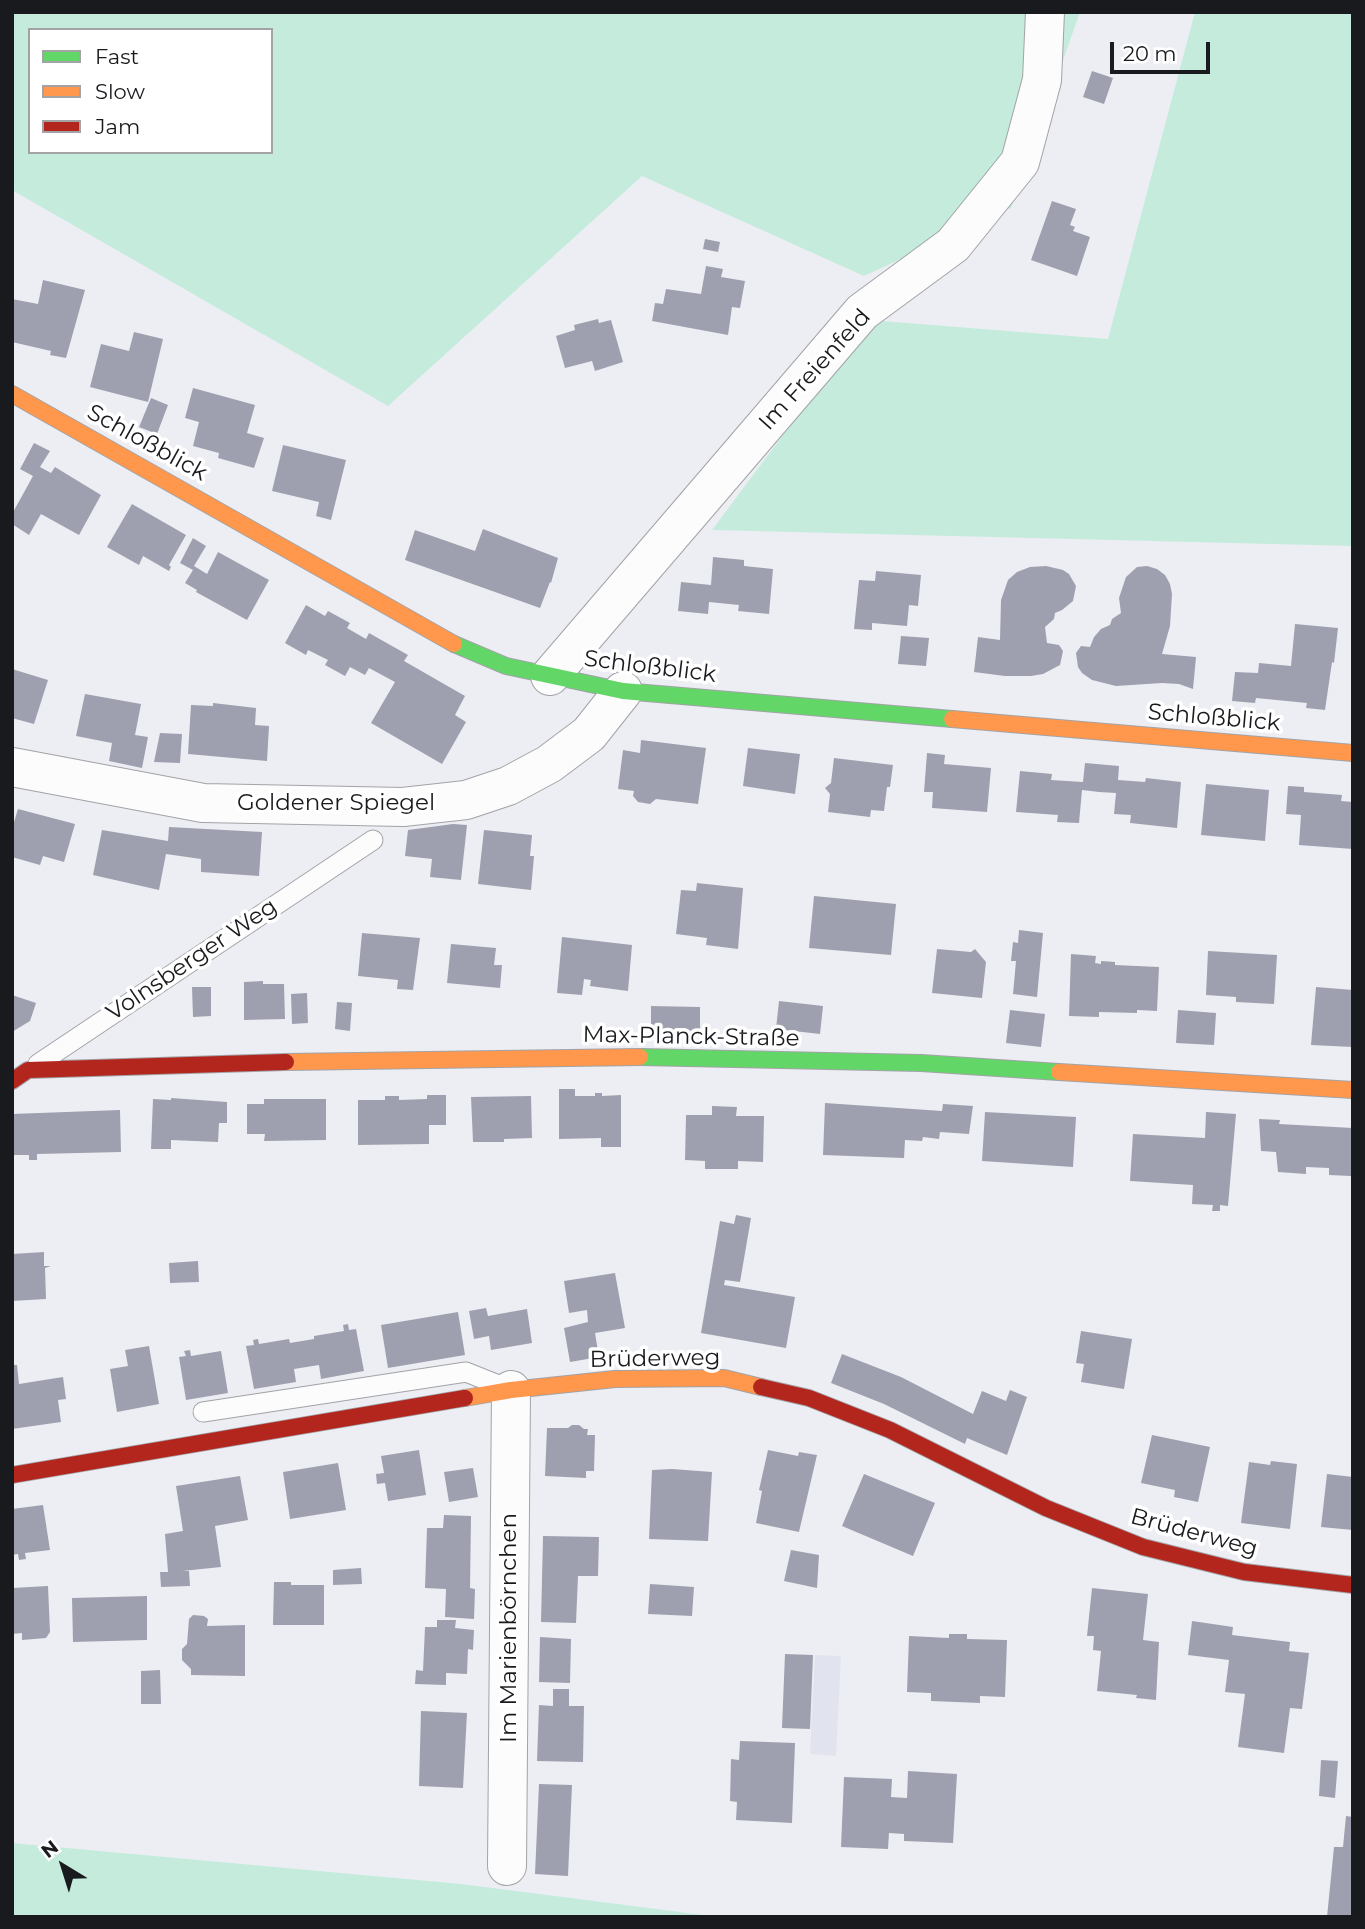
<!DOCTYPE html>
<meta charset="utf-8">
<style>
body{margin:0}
#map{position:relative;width:1365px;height:1929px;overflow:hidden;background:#edeef3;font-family:Montserrat,sans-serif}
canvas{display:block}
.frame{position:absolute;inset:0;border:14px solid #191a1d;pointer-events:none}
.legend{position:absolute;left:28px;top:28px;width:245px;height:126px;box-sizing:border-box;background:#fff;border:2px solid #a3a3a5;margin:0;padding:9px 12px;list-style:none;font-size:21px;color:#191a1d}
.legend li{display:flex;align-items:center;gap:14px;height:35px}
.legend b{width:35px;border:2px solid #a3a3a5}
.north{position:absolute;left:28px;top:1831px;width:70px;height:70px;-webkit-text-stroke:5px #fff;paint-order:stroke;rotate:322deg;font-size:19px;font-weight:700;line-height:28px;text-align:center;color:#191a1d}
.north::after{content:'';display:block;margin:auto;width:24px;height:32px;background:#191a1d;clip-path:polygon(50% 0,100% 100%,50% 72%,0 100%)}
.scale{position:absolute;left:1110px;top:42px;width:100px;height:32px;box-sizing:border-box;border:4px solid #191a1d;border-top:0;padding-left:9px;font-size:21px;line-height:24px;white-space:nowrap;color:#191a1d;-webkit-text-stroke:5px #fff;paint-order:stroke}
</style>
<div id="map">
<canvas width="1365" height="1929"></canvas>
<div class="frame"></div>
<ul class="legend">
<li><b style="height:9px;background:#63d668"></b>Fast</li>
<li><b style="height:9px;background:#ff974d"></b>Slow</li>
<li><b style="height:9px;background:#b3261e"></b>Jam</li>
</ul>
<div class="north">N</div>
<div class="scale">20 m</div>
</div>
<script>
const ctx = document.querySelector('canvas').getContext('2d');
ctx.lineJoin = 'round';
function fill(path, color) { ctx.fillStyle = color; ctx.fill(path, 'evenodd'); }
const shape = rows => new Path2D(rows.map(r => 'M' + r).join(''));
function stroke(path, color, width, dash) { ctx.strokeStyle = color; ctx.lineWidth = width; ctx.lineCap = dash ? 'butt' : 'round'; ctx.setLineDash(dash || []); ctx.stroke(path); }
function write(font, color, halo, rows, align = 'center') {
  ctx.font = font + ' Montserrat,sans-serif'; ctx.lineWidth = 7; ctx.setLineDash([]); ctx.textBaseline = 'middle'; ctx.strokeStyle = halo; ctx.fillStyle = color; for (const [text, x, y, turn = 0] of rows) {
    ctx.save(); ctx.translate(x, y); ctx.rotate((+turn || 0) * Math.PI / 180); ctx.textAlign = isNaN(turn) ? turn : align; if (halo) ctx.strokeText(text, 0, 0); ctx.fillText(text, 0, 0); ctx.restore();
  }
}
fill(shape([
 [815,1655,841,1656,836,1756,810,1754]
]), '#e1e3ef');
fill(shape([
 [12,12,1080,12,1011,208,864,276,642,176,388,406,12,190],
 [30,30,271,30,271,152,30,152],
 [1195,12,1353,12,1353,546,712,530,869,320,1108,339],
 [12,1843,461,1884,719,1917,12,1917]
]), '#c4ebdc');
fill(shape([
 [1092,71,1113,78,1104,104,1083,97],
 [1052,201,1076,209,1070,225,1075,227,1073,231,1090,237,1077,276,1031,260],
 [705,239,720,242,718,252,703,249],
 [706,266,723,269,721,277,745,281,740,308,732,307,728,335,652,321,655,303,663,304,666,289,701,294],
 [43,280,85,290,66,358,50,355,51,351,12,342,12,299,38,304],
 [598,319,599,323,611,320,623,362,595,371,592,361,565,368,556,336,575,330,574,325],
 [134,332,163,339,148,402,90,387,101,344,129,351],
 [193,388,255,405,247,433,264,438,254,468,218,458,219,453,193,446,199,422,185,418],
 [151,398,168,405,157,434,139,427],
 [34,443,50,451,40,467,51,473,55,467,101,495,79,535,41,514,29,535,12,524,12,514,33,476,20,469],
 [283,445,346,460,331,520,316,516,319,502,272,491],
 [132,504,186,535,169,565,171,567,169,571,143,556,139,565,107,547],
 [483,529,558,558,551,583,550,582,540,608,405,560,415,530,475,551],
 [193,538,206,546,194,566,207,574,218,552,269,580,247,620,196,592,197,590,185,583,193,570,180,563],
 [713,557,744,560,744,566,773,569,769,614,738,611,739,605,709,602,708,614,678,611,681,582,711,585],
 [1046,566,1063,570,1069,574,1076,586,1073,601,1062,610,1055,613,1054,619,1045,627,1047,643,1059,645,1063,651,1060,665,1043,674,1031,676,1005,676,974,672,978,637,1000,640,1001,600,1008,580,1017,572,1030,567],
 [1147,566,1157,569,1165,575,1170,584,1172,594,1170,626,1162,654,1196,657,1193,689,1179,684,1162,683,1116,686,1092,680,1082,673,1078,667,1076,653,1081,646,1090,647,1094,637,1101,629,1110,625,1112,619,1121,613,1119,598,1126,577,1137,567],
 [876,571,921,575,918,606,909,605,907,626,872,623,872,630,854,629,859,580,875,581],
 [306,605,325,616,328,611,350,623,347,628,366,639,369,633,408,655,404,661,465,696,455,715,466,722,442,764,371,723,395,682,369,668,365,675,350,667,345,676,325,665,328,660,308,650,306,655,285,643],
 [1295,624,1338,628,1334,663,1332,662,1325,710,1306,708,1307,703,1256,698,1255,703,1232,701,1235,672,1258,673,1259,663,1291,666],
 [901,636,929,638,926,666,898,664],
 [12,669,48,680,34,724,12,718],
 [85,694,141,704,135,735,148,737,142,768,109,761,112,743,76,736],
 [213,703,256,708,255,725,269,726,267,761,188,754,191,705,213,706],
 [160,733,182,734,180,763,154,762],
 [641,740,706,748,698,804,656,799,650,804,638,802,633,796,634,791,618,789,623,750,640,753],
 [748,748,800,754,795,794,743,786],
 [927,753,945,755,944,764,991,768,987,812,932,808,933,792,924,792],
 [834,758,893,765,890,787,887,787,884,811,871,810,870,817,828,812,830,794,825,788,831,783],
 [1085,763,1119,766,1118,780,1145,782,1146,778,1181,782,1177,828,1130,823,1131,815,1114,814,1116,793,1099,792,1082,790,1079,823,1057,822,1058,815,1016,812,1020,771,1052,774,1051,780,1083,782],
 [1206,784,1269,790,1265,841,1201,835],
 [1288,786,1304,787,1304,792,1342,795,1341,801,1353,802,1353,849,1299,845,1301,815,1286,814],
 [18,809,75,824,64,862,43,856,40,865,12,857,12,829],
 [453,824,467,825,461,880,430,877,432,859,405,856,408,830],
 [169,827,262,832,259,876,201,872,201,859,166,854,159,890,93,875,102,830,168,841],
 [484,830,532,835,530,856,534,856,531,890,478,884],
 [697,883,743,888,738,949,706,945,707,938,676,934,681,890,696,891],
 [814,896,896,904,891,955,809,948],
 [1019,930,1043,933,1037,997,1013,994,1016,961,1011,961,1013,942,1018,943],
 [362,933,420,938,413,990,397,989,398,980,358,976],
 [562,937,632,945,628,991,590,986,591,980,584,979,582,995,557,993],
 [451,944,496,948,494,965,502,965,500,988,447,983],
 [937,949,971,952,975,949,986,962,982,998,932,993],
 [1208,951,1277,955,1274,1004,1236,1002,1236,997,1206,995],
 [1071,954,1096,956,1095,963,1101,964,1101,961,1115,962,1115,965,1159,967,1157,1011,1137,1010,1137,1013,1099,1012,1099,1017,1069,1016],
 [263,981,263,984,284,984,285,1019,244,1020,244,982],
 [192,987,211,987,211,1016,193,1017],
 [1316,987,1353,990,1353,1047,1311,1045],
 [307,993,308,1023,292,1024,291,994],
 [12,995,36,1003,30,1021,12,1032],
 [779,1001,823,1006,820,1034,776,1029],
 [337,1002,352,1003,350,1031,335,1029],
 [651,1006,700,1007,700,1034,651,1033],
 [1010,1010,1045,1014,1041,1047,1006,1043],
 [1178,1010,1216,1013,1214,1045,1176,1043],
 [559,1089,575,1089,575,1096,595,1096,595,1093,602,1093,602,1096,621,1095,621,1147,601,1147,601,1138,559,1139],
 [427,1095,446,1095,446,1125,429,1125,429,1144,358,1145,358,1100,385,1100,385,1096,399,1096,399,1100,427,1099],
 [531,1096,532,1138,504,1139,504,1142,473,1142,471,1097],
 [171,1098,227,1102,227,1123,219,1123,218,1142,171,1140,171,1149,151,1149,153,1099,171,1100],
 [264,1099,326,1099,326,1140,264,1141,265,1134,247,1134,247,1104,264,1104],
 [825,1103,942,1111,943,1104,973,1106,969,1134,940,1132,939,1139,923,1137,922,1141,905,1140,904,1158,823,1155],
 [712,1106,737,1107,736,1116,764,1116,763,1162,738,1161,738,1169,705,1169,705,1161,685,1160,686,1115,712,1115],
 [120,1110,121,1152,37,1154,37,1160,29,1160,29,1155,12,1155,12,1114],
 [985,1112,1076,1117,1073,1167,982,1161],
 [1206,1112,1236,1114,1228,1206,1220,1205,1220,1211,1212,1211,1213,1205,1192,1204,1193,1185,1130,1181,1133,1134,1205,1138],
 [1259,1119,1280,1120,1279,1124,1353,1128,1351,1176,1329,1175,1329,1168,1306,1167,1306,1174,1278,1172,1276,1152,1261,1151],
 [736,1215,751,1218,740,1282,725,1280,724,1285,795,1297,786,1348,701,1333,720,1221,734,1224],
 [44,1252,44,1266,51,1266,45,1268,46,1299,12,1301,12,1254],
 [198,1261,199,1282,170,1283,169,1263],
 [615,1273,625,1328,595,1333,599,1357,570,1362,564,1328,588,1322,587,1310,569,1313,564,1281],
 [486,1308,488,1316,527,1309,532,1343,491,1350,489,1336,474,1339,469,1311],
 [458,1312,465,1355,388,1368,381,1325],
 [348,1324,349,1330,356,1329,364,1371,321,1379,319,1365,294,1369,296,1382,254,1389,246,1346,254,1345,253,1340,258,1339,259,1344,289,1339,290,1343,314,1339,314,1336,344,1331,343,1325],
 [1081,1331,1132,1339,1124,1389,1081,1382,1084,1364,1076,1363],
 [149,1346,159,1404,117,1412,110,1369,128,1366,125,1350],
 [190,1350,191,1356,221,1351,228,1393,186,1400,179,1357,186,1356,184,1351],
 [842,1354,901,1377,973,1414,982,1391,1006,1401,1010,1390,1027,1397,1007,1455,967,1438,965,1444,884,1404,831,1383],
 [12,1365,17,1365,19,1384,63,1377,66,1399,58,1400,61,1422,12,1429],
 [572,1425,579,1425,584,1429,588,1429,587,1435,595,1435,594,1471,586,1471,586,1478,545,1476,547,1428,568,1428],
 [1152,1435,1210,1447,1198,1502,1174,1497,1175,1490,1141,1483],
 [419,1450,426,1495,388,1501,385,1483,377,1484,376,1474,384,1473,381,1456],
 [768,1450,798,1456,799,1452,817,1455,799,1532,756,1523,762,1491,759,1490],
 [1271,1461,1297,1464,1290,1529,1241,1523,1249,1462,1270,1465],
 [338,1463,346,1510,290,1519,283,1472],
 [473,1468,478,1497,449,1502,444,1472],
 [672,1469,712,1472,708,1541,649,1539,652,1470],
 [864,1474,935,1503,913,1556,842,1526],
 [1327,1474,1353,1477,1353,1530,1321,1527],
 [240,1476,248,1520,215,1526,221,1567,182,1571,189,1571,190,1586,161,1587,160,1572,168,1572,165,1534,183,1531,176,1486],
 [43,1505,50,1550,25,1553,26,1559,19,1560,18,1554,12,1555,12,1509],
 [444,1515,471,1516,470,1588,475,1589,474,1619,445,1617,446,1589,425,1588,427,1528,443,1528],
 [543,1536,599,1537,598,1576,578,1576,576,1623,541,1622],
 [791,1550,819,1555,817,1588,784,1581],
 [361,1568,362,1584,333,1585,333,1570],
 [274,1582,291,1582,291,1585,324,1585,324,1625,273,1625],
 [650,1584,694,1587,692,1616,648,1614],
 [48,1586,50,1632,46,1638,22,1640,22,1633,12,1634,12,1588],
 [1092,1588,1148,1594,1143,1640,1159,1642,1156,1700,1136,1698,1137,1695,1097,1691,1101,1651,1093,1650,1094,1636,1087,1636],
 [147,1596,147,1640,73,1642,72,1598],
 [193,1615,204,1616,208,1619,207,1626,245,1625,245,1676,191,1675,191,1669,182,1660,182,1649,187,1644,189,1619],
 [437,1620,456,1620,455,1628,474,1630,473,1650,468,1649,467,1674,446,1673,446,1685,415,1684,416,1670,423,1671,425,1627,437,1627],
 [1192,1621,1233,1627,1232,1635,1290,1642,1289,1651,1309,1653,1302,1709,1290,1708,1284,1753,1238,1747,1245,1694,1225,1692,1229,1660,1188,1655],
 [949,1634,967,1634,967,1639,1007,1640,1005,1697,980,1696,980,1703,931,1701,931,1693,907,1692,909,1636,949,1638],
 [540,1637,571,1639,570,1683,539,1682],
 [785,1654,813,1655,810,1729,782,1728],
 [160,1670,161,1704,141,1704,141,1671],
 [553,1689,569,1689,569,1706,584,1706,583,1762,537,1761,539,1705,553,1706],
 [421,1711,467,1713,463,1788,419,1786],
 [740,1741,795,1743,792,1823,736,1820,737,1802,730,1801,731,1759,739,1760],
 [1321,1760,1338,1761,1335,1798,1319,1796],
 [908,1771,957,1774,953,1843,904,1841,904,1834,889,1833,888,1849,841,1847,844,1777,892,1779,891,1797,907,1798],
 [539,1784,572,1785,568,1876,535,1874],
 [1346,1816,1353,1817,1353,1917,1327,1917,1334,1847,1343,1847]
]), '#9ea0af');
const lane = shape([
 [38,1064,373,840],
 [203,1412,466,1372,501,1386]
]);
const street = shape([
 [550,676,862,312,953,245,1020,162,1042,80,1045,12],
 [12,767,203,803,403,807,466,800,508,786,549,764,589,734,623,691],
 [507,1866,511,1390]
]);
const fast = shape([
 [454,644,506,666,623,691,952,719],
 [640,1057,921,1063,1059,1072]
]);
const slow = shape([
 [12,394,454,644],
 [952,719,1353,753],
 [286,1062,640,1057],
 [1059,1072,1353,1090],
 [465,1398,511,1390,615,1379,724,1378,761,1387]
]);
const jam = shape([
 [12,1081,28,1070,286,1062],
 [761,1387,809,1398,890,1430,1046,1508,1143,1547,1244,1572,1353,1585],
 [12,1475,465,1398]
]);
stroke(lane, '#a2a3a7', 21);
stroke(street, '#a2a3a7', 40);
stroke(fast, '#a2a3a7', 18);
stroke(slow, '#a2a3a7', 18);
stroke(jam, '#a2a3a7', 18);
stroke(lane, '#fcfcfd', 19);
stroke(street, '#fcfcfd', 38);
stroke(fast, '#63d668', 16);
stroke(slow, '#ff974d', 16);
stroke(jam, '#b3261e', 16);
write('23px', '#191a1d', '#fff', [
 ["Im Freienfeld",815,370,-48],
 ["Schloßblick",147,443,29],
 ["Schloßblick",650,667,7],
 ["Schloßblick",1214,718,5],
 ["Goldener Spiegel",336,803],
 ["Volnsberger Weg",192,960,-34],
 ["Max-Planck-Straße",691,1037,1],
 ["Brüderweg",655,1359,-1],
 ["Brüderweg",1194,1533,15],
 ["Im Marienbörnchen",509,1628,-90]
]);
</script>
